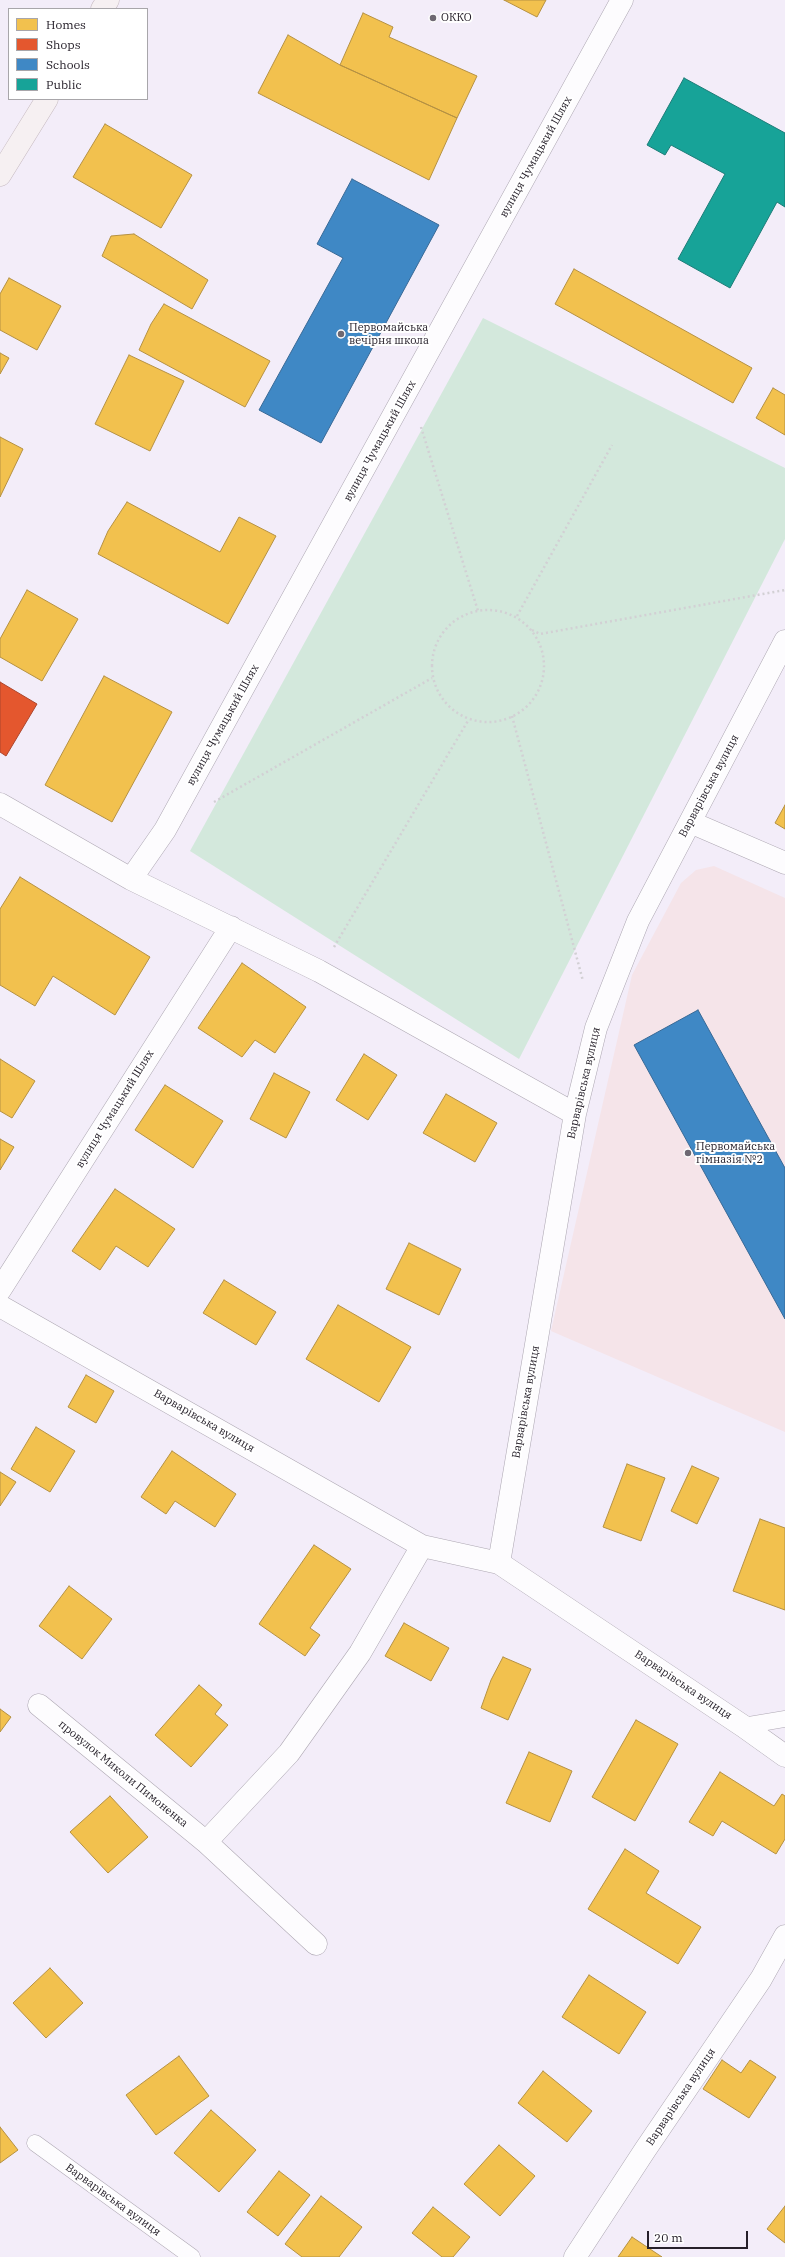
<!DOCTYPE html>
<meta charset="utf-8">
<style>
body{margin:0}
#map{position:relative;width:785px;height:2257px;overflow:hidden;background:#f3edf9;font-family:"IBM Plex Serif",serif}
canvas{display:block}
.legend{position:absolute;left:8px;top:8px;width:140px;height:92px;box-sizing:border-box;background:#fff;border:1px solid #a8a6aa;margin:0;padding:5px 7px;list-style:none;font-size:12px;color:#26202a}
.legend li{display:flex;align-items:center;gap:8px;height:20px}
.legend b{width:20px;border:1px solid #a8a6aa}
.scale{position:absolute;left:647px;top:2231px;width:101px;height:18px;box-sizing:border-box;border:2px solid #26202a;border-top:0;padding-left:5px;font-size:12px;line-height:14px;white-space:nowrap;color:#26202a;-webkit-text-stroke:3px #fff;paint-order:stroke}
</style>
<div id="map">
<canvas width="785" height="2257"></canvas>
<ul class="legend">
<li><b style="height:11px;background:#f2c14e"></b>Homes</li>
<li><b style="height:11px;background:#e4572e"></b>Shops</li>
<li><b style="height:11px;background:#3f88c5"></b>Schools</li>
<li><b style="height:11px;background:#17a398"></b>Public</li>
</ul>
<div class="scale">20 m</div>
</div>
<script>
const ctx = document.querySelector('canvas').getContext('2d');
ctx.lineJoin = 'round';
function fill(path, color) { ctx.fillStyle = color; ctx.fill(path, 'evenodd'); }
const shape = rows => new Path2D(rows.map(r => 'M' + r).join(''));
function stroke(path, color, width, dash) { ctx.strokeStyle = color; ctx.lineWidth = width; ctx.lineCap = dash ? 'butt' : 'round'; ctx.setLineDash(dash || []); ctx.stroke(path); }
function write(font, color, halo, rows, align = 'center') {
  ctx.font = font + ' "IBM Plex Serif",serif'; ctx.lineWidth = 4; ctx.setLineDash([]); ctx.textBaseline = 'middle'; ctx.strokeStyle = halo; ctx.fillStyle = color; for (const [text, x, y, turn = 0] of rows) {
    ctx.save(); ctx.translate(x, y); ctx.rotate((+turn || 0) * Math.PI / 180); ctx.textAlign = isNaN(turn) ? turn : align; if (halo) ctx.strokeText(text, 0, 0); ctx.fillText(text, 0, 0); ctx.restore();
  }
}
fill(shape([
 [714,866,785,898,785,1432,551,1331,632,975,681,883,696,870]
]), '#f5e4e9');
fill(shape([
 [483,318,785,468,785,539,519,1059,190,851]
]), '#d3e8dc');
const homes = shape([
 [504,0,546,0,537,17,504,0],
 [363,13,393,27,389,37,477,76,457,118,340,65,363,13],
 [288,35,340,65,457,118,429,180,258,93,288,35],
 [105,124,192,175,161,228,73,177,105,124],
 [134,234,208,280,192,309,102,256,111,236,134,234],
 [574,269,752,368,733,403,555,304,574,269],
 [9,278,61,306,37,350,0,330,0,294,9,278],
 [164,304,270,361,245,407,139,350,151,324,164,304],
 [0,353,9,358,0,374,0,353],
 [129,355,184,381,150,451,95,424,129,355],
 [773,388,785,395,785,435,756,418,773,388],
 [0,437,23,449,0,497,0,437],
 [127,502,220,552,239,517,276,536,228,624,98,554,108,531,127,502],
 [27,590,78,619,42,681,0,657,0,639,27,590],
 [104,676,172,712,112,822,45,785,104,676],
 [785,805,785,829,775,823,785,805],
 [20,877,150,957,115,1015,53,976,35,1006,0,985,0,909,20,877],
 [242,963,306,1007,275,1053,255,1040,242,1057,198,1028,242,963],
 [364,1054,397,1075,368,1120,336,1100,364,1054],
 [0,1059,35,1081,12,1118,0,1111,0,1059],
 [274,1073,310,1092,286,1138,250,1119,274,1073],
 [165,1085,223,1121,193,1168,135,1130,165,1085],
 [446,1094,497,1123,475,1162,423,1133,446,1094],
 [0,1139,14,1147,0,1170,0,1139],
 [115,1189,175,1229,148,1267,116,1246,100,1270,72,1251,115,1189],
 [409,1243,461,1269,439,1315,386,1289,409,1243],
 [224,1280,276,1312,256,1345,203,1313,224,1280],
 [338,1305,411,1347,379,1402,306,1359,338,1305],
 [86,1375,114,1391,96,1423,68,1407,86,1375],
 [36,1427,75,1451,50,1492,11,1469,36,1427],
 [172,1451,236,1494,215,1527,175,1501,166,1514,141,1497,172,1451],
 [627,1464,665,1478,641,1541,603,1527,627,1464],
 [692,1466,719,1478,697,1524,671,1511,692,1466],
 [0,1472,16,1482,0,1506,0,1472],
 [760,1519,785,1528,785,1610,733,1591,760,1519],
 [314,1545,351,1569,310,1628,320,1635,305,1656,259,1624,314,1545],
 [69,1586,112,1619,82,1659,39,1626,69,1586],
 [404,1623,449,1648,431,1681,385,1656,404,1623],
 [503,1657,531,1669,508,1720,481,1708,491,1680,503,1657],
 [199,1685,222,1705,215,1714,228,1725,191,1767,155,1735,199,1685],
 [0,1709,11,1717,0,1732,0,1709],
 [636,1720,678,1744,635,1821,592,1797,636,1720],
 [529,1752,572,1771,550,1822,506,1803,529,1752],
 [720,1772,774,1806,782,1794,785,1796,785,1839,776,1854,722,1821,713,1836,689,1822,720,1772],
 [110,1796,148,1837,108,1873,70,1832,110,1796],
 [625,1849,659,1871,646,1893,701,1927,678,1964,588,1909,625,1849],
 [50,1968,83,2003,46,2038,13,2003,50,1968],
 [589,1975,646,2012,619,2054,562,2017,589,1975],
 [179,2056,209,2096,156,2135,126,2095,179,2056],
 [722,2060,741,2073,750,2060,776,2077,749,2118,703,2089,722,2060],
 [543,2071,592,2111,567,2142,518,2103,543,2071],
 [211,2110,256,2150,219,2192,174,2153,211,2110],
 [0,2127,18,2150,0,2163,0,2127],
 [499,2145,535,2176,500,2216,464,2184,499,2145],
 [279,2171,310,2195,278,2236,247,2212,279,2171],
 [321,2196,362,2227,339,2257,302,2257,285,2244,321,2196],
 [785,2206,785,2243,767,2229,785,2206],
 [433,2207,470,2237,453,2257,442,2257,412,2233,433,2207],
 [632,2237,662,2257,618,2257,632,2237]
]);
fill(homes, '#f2c14e');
stroke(homes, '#b59143', 1);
const shops = shape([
 [0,682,37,704,6,756,0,752,0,682]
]);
fill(shops, '#e4572e');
stroke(shops, '#ab462d', 1);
const schools = shape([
 [352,179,439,225,321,443,259,410,343,258,317,244,352,179],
 [698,1010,785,1168,785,1319,634,1045,698,1010]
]);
fill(schools, '#3f88c5');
stroke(schools, '#386996', 1);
const public = shape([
 [684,78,785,133,785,207,777,202,730,288,678,259,725,174,671,145,665,155,647,145,684,78]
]);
fill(public, '#17a398');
stroke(public, '#1c7c77', 1);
const lane = shape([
 [743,1726,785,1719],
 [35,2143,192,2257]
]);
const street = shape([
 [0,804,131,879,319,971,575,1114],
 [690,822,785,863],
 [131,879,165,830,622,0],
 [0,1290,231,927],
 [0,1306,422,1546,499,1563,743,1726,785,1756],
 [499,1563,575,1114,596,1028,638,921,785,641],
 [39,1705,206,1842,316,1944],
 [206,1842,289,1753,360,1653,422,1546],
 [575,2257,645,2150,761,1979,785,1936]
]);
const primary = shape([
 [102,9,108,0],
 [0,175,47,99]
]);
stroke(lane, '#ada7b2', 17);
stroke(street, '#ada7b2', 23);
stroke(primary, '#c4b8be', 23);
stroke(shape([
 [421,427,478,611],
 '432 666a56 56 0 1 1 112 0a56 56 0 1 1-112 0Z',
 [517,616,612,445],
 [532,630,540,634,785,590],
 [512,716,583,981],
 [214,802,432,678],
 [334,947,469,719]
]), '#d2d0d4', 2.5, [2, 3]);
stroke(lane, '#fdfcfe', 16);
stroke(street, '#fdfcfe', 22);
stroke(primary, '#f6f0f2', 22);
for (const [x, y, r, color] of [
 [433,18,4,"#6e6872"],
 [341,334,4,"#6e6872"],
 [688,1153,4,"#6e6872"]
]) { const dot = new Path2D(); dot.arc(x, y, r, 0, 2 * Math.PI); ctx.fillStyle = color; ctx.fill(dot); stroke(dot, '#fff', 1.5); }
write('11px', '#26202a', '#fff', [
 ["ОККО",441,18],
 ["Первомайська",349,328],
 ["вечірня школа",349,341],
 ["Первомайська",696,1147],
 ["гімназія №2",696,1160]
], 'left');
write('11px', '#26202a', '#fff', [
 ["вулиця Чумацький Шлях",536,157,-61],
 ["вулиця Чумацький Шлях",380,441,-61],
 ["вулиця Чумацький Шлях",223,725,-61],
 ["Варварівська вулиця",709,786,-62],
 ["Варварівська вулиця",584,1083,-77],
 ["вулиця Чумацький Шлях",115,1109,-58],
 ["Варварівська вулиця",526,1402,-80],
 ["Варварівська вулиця",204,1421,30],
 ["Варварівська вулиця",683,1685,34],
 ["провулок Миколи Пимоненка",123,1774,39],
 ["Варварівська вулиця",681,2097,-56],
 ["Варварівська вулиця",113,2200,36]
]);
</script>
